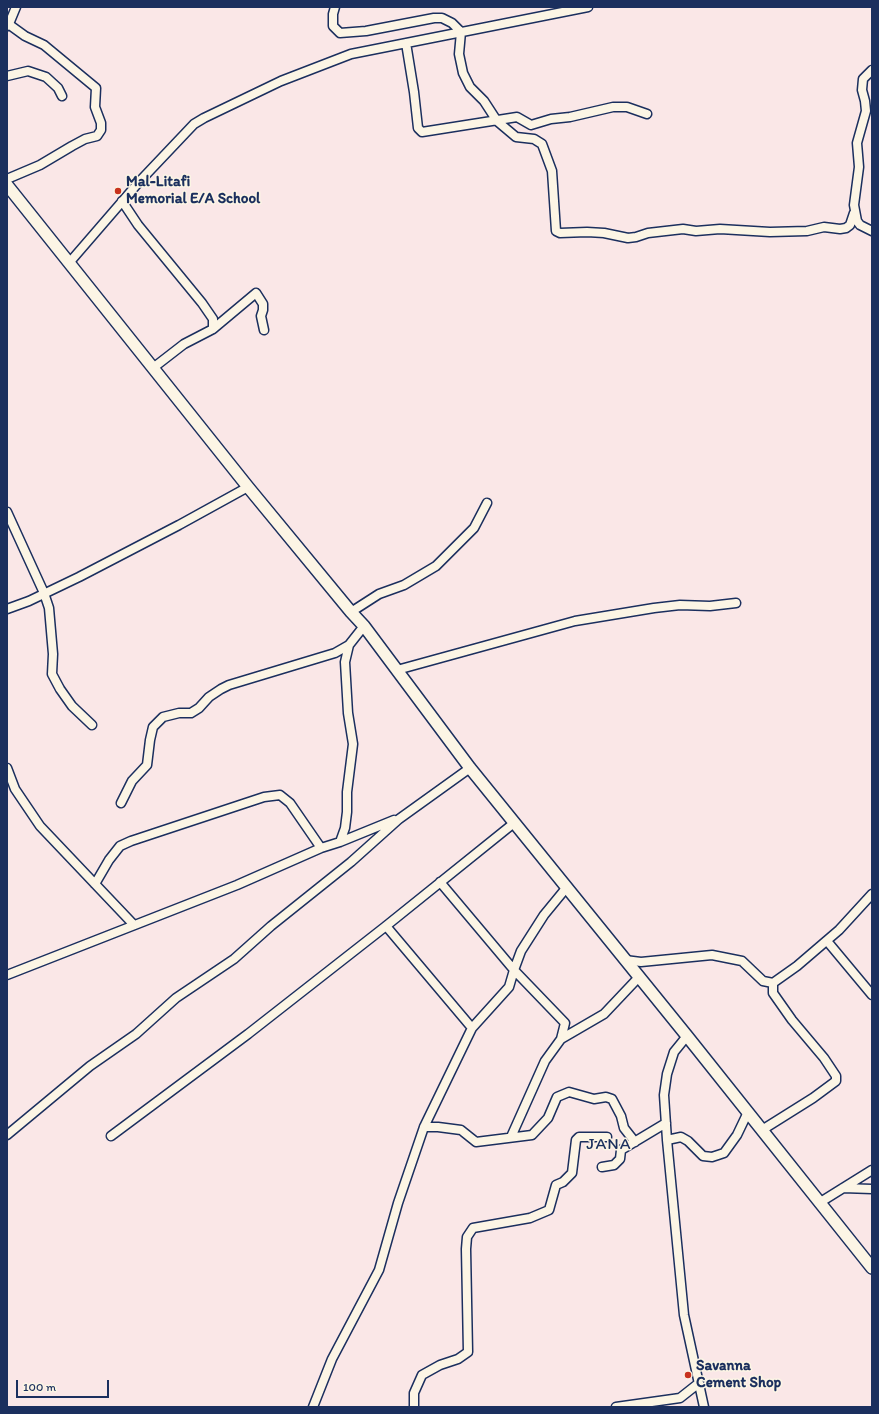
<!DOCTYPE html>
<style>
body{margin:0}
#map{position:relative;width:879px;height:1414px;overflow:hidden;background:#fae7e7;font-family:Itim,sans-serif}
canvas{display:block}
.frame{position:absolute;inset:0;border:8px solid #1b2f5e;pointer-events:none}
.scale{position:absolute;left:16px;top:1380px;width:93px;height:18px;box-sizing:border-box;border:2px solid #1b2f5e;border-top:0;padding-left:5px;font-size:12px;line-height:14px;white-space:nowrap;color:#1b2f5e;-webkit-text-stroke:3px #fcf5e5;paint-order:stroke}
</style>
<div id="map">
<canvas width="879" height="1414"></canvas>
<div class="frame"></div>
<div class="scale">100 m</div>
</div>
<script>
const ctx = document.querySelector('canvas').getContext('2d');
ctx.lineJoin = 'round';
const shape = rows => new Path2D(rows.map(r => 'M' + r).join(''));
function stroke(path, color, width, dash) { ctx.strokeStyle = color; ctx.lineWidth = width; ctx.lineCap = dash ? 'butt' : 'round'; ctx.setLineDash(dash || []); ctx.stroke(path); }
function write(font, color, halo, rows, align = 'center') {
  ctx.font = font + ' Itim,sans-serif'; ctx.lineWidth = 3; ctx.setLineDash([]); ctx.textBaseline = 'middle'; ctx.strokeStyle = halo; ctx.fillStyle = color; for (const [text, x, y, turn = 0] of rows) {
    ctx.save(); ctx.translate(x, y); ctx.rotate((+turn || 0) * Math.PI / 180); ctx.textAlign = isNaN(turn) ? turn : align; if (halo) ctx.strokeText(text, 0, 0); ctx.fillText(text, 0, 0); ctx.restore();
  }
}
const street = shape([
 [335,7,333,14,333,26,340,33,366,31,434,18,442,18,452,23,461,32,459,54,463,73,470,87,484,101,497,121,516,137,534,139,542,144,552,171,556,231,560,233,587,232,604,233,628,238,636,237,648,233,683,229,696,231,720,229,770,232,807,231,824,227,840,229,846,228,850,225,854,213],
 [7,23,25,36,44,45,96,88,95,107,101,123,101,130,97,136,85,139,72,146,40,165,7,179],
 [7,26,9,24,16,7],
 [406,43,414,92,418,128,422,132,517,117,531,125,551,119,570,117,613,107,627,107,647,114],
 [872,70,863,79,862,90,865,101,866,111,857,143,859,167,854,205,857,221,860,225,872,231],
 [7,76,28,71,46,77,58,88,62,96],
 [122,201,138,225,202,303,213,319,213,329,184,344,153,368],
 [69,263,139,182,194,124,204,118,281,81,351,54,588,7],
 [213,329,256,293,263,304,263,310,261,316,264,330],
 [7,512,44,593,49,608,53,654,52,674,60,689,72,706,92,725],
 [7,609,29,601,79,577,179,525,248,487],
 [351,612,379,594,404,585,436,566,474,528,487,503],
 [397,670,575,621,654,608,680,605,710,606,736,603],
 [7,768,15,789,40,826,134,925],
 [121,803,132,781,147,765,150,740,153,727,163,717,179,713,191,713,199,708,209,697,221,689,229,685,335,653,349,645],
 [340,842,345,828,347,812,347,792,353,744,348,713,345,662,349,645,364,626],
 [440,882,514,970,565,1023,561,1039],
 [95,884,109,860,120,846,131,841,264,797,280,795,290,803,321,848],
 [386,926,472,1028],
 [827,941,872,995],
 [625,960,641,962,712,955,742,961,763,981,773,983,797,966,839,930,872,894],
 [7,975,237,885,321,848,340,842,394,820],
 [687,1036,674,1052,667,1074,664,1095,667,1140,684,1315,704,1407],
 [424,1127,438,1127,461,1130,476,1142,532,1135,548,1118,557,1097,569,1092,594,1099,606,1097,612,1099,621,1116,624,1128,635,1142],
 [762,1130,813,1098,836,1081,836,1076,824,1058,792,1020,773,993,773,983],
 [7,1135,90,1066,136,1034,176,998,234,959,271,926,351,862,399,819,470,768],
 [111,1136,248,1034,386,926,514,823],
 [511,1137,545,1061,561,1039,604,1014,639,977],
 [667,1140,681,1137,688,1141,703,1156,712,1157,724,1153,737,1135,748,1112],
 [602,1167,614,1165,620,1159,621,1150,666,1123],
 [843,1188,872,1189],
 [819,1203,872,1170],
 [313,1407,332,1359,379,1270,398,1203,424,1127,472,1028,509,987,514,970,521,951,544,915,567,887],
 [414,1407,414,1393,422,1375,440,1365,458,1359,468,1352,466,1249,467,1237,473,1228,530,1218,549,1210,556,1185,563,1182,572,1173,576,1140,579,1137,607,1137],
 [616,1407,680,1398,699,1383]
]);
const secondary = shape([
 [7,185,248,487,351,612,364,626,470,768,687,1036,872,1268]
]);
stroke(street, '#1b2f5e', 11);
stroke(secondary, '#1b2f5e', 14);
stroke(street, '#fcf5e5', 8);
stroke(secondary, '#fcf5e5', 11);
for (const [x, y, r, color] of [
 [118,191,4,"#c8321e"],
 [688,1375,4,"#c8321e"]
]) { const dot = new Path2D(); dot.arc(x, y, r, 0, 2 * Math.PI); ctx.fillStyle = color; ctx.fill(dot); stroke(dot, '#fcf5e5', 1.5); }
write('bold 15px', '#1b2f5e', '#fcf5e5', [
 ["Mal-Litafi",126,182],
 ["Memorial E/A School",126,199],
 ["Savanna",696,1366],
 ["Cement Shop",696,1383]
], 'left');
ctx.letterSpacing = '1px';
write('17px', '#1b2f5e', '#fcf5e5', [
 ["JANA",609,1145]
]);
ctx.letterSpacing = '0px';
</script>
